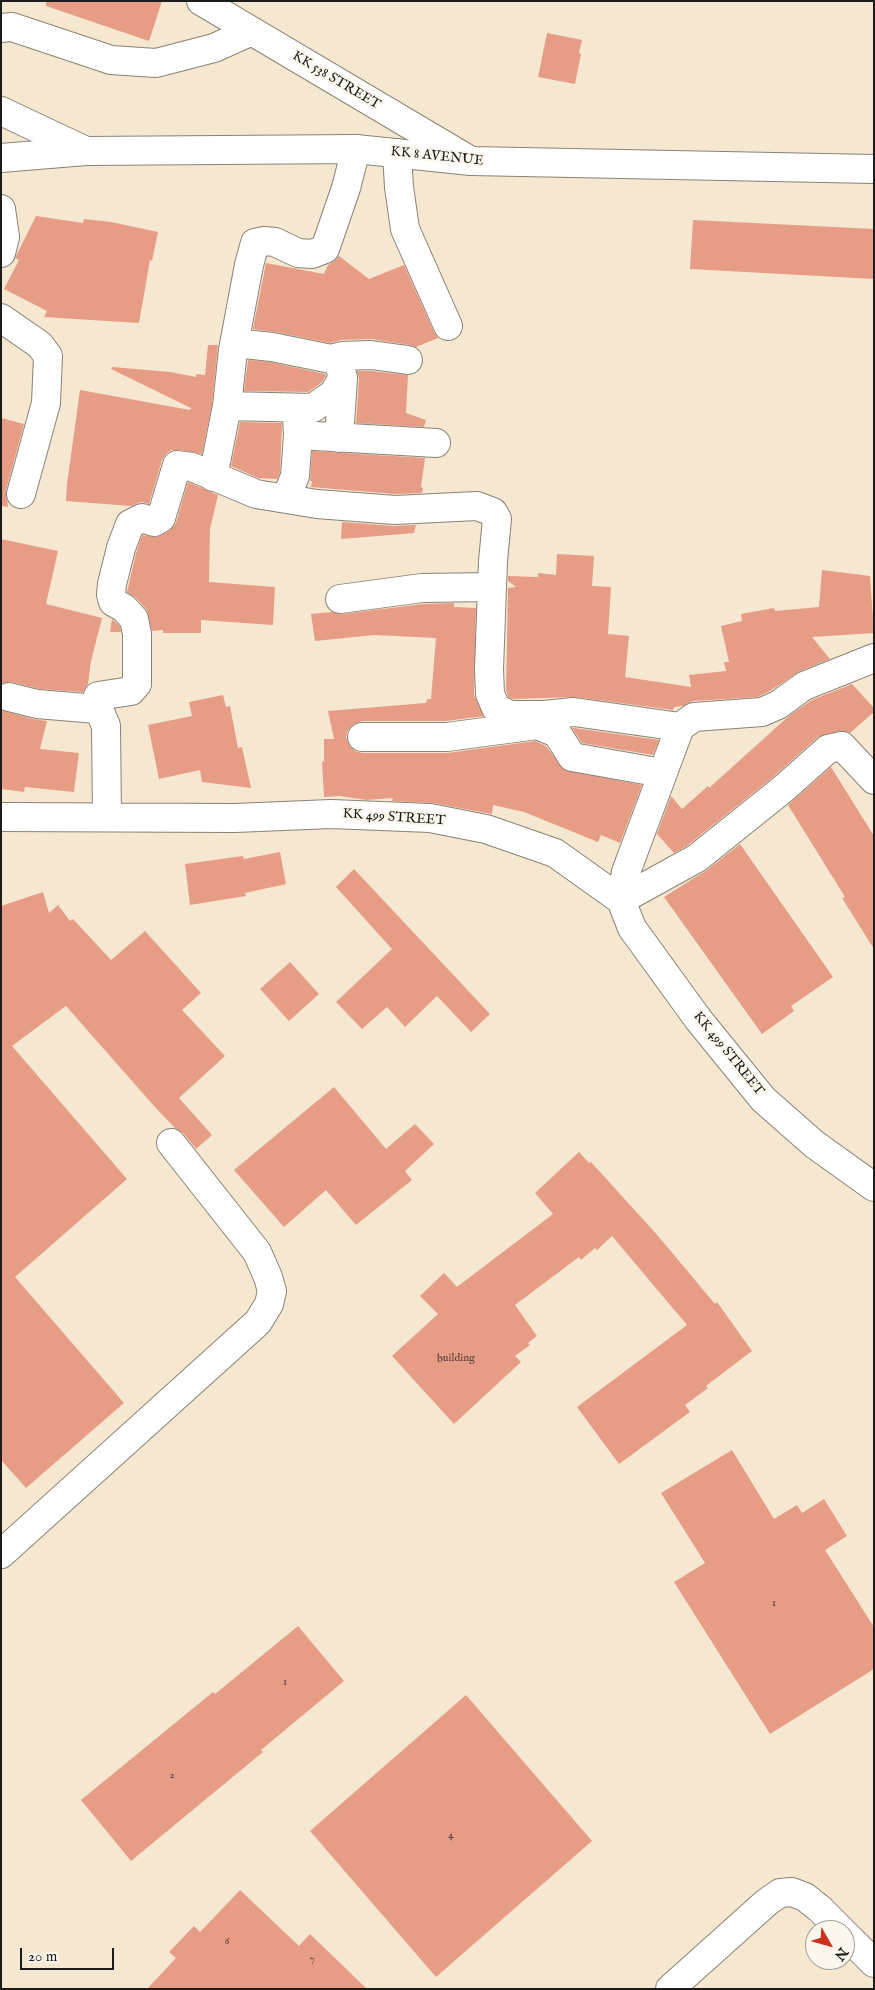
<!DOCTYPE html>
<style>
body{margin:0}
#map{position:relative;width:875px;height:1990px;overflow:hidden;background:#f6e7d0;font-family:"IM FELL English",serif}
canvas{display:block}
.frame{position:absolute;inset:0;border:2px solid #1c1c1c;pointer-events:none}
.north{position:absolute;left:805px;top:1920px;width:50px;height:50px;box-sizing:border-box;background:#fbf7ec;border:1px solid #a29f99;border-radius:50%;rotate:128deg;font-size:14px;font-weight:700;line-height:20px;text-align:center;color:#1c1c1c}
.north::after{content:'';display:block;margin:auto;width:18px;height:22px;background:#c8321e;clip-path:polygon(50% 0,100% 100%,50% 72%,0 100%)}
.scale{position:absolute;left:20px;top:1948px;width:94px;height:22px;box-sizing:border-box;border:2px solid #1c1c1c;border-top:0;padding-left:6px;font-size:15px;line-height:18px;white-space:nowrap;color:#1c1c1c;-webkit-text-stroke:4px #fbf7ec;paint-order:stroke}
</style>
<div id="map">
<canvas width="875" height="1990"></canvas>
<div class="frame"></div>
<div class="north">N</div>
<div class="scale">20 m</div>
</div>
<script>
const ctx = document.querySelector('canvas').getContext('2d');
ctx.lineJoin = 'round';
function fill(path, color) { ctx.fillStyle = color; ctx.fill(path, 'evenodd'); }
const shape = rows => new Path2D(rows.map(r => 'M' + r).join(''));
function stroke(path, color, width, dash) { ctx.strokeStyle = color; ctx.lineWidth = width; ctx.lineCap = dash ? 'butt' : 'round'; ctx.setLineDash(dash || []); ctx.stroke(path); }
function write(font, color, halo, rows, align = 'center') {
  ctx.font = font + ' "IM FELL English",serif'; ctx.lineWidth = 5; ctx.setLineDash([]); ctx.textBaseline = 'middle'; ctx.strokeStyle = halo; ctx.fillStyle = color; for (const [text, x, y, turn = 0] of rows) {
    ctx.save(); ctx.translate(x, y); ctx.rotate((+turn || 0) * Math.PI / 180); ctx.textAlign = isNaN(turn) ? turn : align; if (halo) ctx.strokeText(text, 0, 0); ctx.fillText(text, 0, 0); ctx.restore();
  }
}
fill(shape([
 [46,1,162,1,149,41,46,6],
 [547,33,582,40,579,53,581,54,575,84,538,77],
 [36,216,83,223,84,219,111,222,158,232,152,261,150,260,139,323,44,317,47,311,4,289,19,260,15,258],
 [693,220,874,229,874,279,690,269],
 [339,256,369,279,404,265,434,332,438,338,416,347,410,345,371,339,341,340,330,343,275,332,253,329,266,263,324,274,328,265,336,260],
 [208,345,218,345,212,404,202,454,179,450,171,450,166,454,162,460,149,504,141,502,131,506,66,501,67,484,80,390,190,410,191,408,111,369,112,367,170,372,196,377,196,374,205,375],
 [248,360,270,362,325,374,326,376,321,383,308,392,244,391],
 [357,371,370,371,408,375,406,413,426,420,424,427,356,423,359,379],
 [1,418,24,424,6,490,8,507,1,506],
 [240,422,282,423,280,472,277,479,258,478,231,466],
 [312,451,425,458,421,487,423,488,422,493,395,494,311,487,312,481,310,481],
 [188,482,218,495,210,529,209,582,275,587,273,625,201,620,201,633,163,633,163,630,152,631,146,609,135,597,127,592,136,553,142,535,156,537,169,531,176,523],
 [342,522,394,526,416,525,414,533,341,539],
 [1,539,58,551,46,604,102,618,91,661,88,684,83,692,40,689,12,682,1,684],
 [557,554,594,556,592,586,611,587,608,634,629,636,625,677,691,687,689,675,726,671,724,662,729,662,721,626,742,621,741,614,774,608,775,611,819,607,822,570,870,576,874,633,812,637,830,659,798,672,770,691,758,697,693,701,683,706,674,707,673,710,576,697,514,699,508,697,506,690,508,588,516,587,508,581,508,576,538,577,538,573,556,575],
 [454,603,454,607,476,608,474,695,484,716,446,721,362,721,354,724,348,730,346,737,349,745,355,751,362,753,447,753,535,741,546,746,564,770,642,785,620,843,601,835,598,842,524,812,493,805,492,814,433,803,392,801,393,798,366,800,340,796,324,797,322,762,324,761,324,739,334,739,328,711,426,703,427,699,431,699,436,638,374,635,315,641,311,614,332,612,342,614,423,604],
 [112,619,120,626,121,632,110,632],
 [852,684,874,708,874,712,850,733,839,731,818,737,773,777,688,845,674,853,657,834,671,796,682,809,708,786,709,788,790,715,812,700],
 [223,695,226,707,230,706,238,748,242,747,251,788,202,782,200,770,159,779,148,725,192,716,189,702],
 [1,710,33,719,47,721,40,749,79,753,74,792,25,787,24,792,1,789],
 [572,728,574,728,659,740,653,755,582,743],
 [831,767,874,836,874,949,842,898,845,897,788,805],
 [740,844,833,977,791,1006,794,1011,762,1034,664,897,707,870],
 [280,852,286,884,245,893,246,896,190,905,185,864,243,856,244,859],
 [354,869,490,1014,471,1032,437,996,405,1027,387,1007,362,1029,336,1002,392,949,336,887],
 [43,892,49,913,58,905,70,921,73,919,111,960,145,931,201,993,182,1010,225,1056,179,1098,212,1135,196,1149,183,1133,175,1128,154,1106,66,1006,12,1046,127,1179,15,1277,124,1403,26,1488,1,1460,1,906],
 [290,962,319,994,289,1021,260,989],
 [334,1087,386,1149,415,1124,434,1144,405,1171,412,1180,356,1225,326,1190,284,1227,234,1170],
 [579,1152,589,1163,591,1162,659,1237,715,1304,717,1302,752,1351,706,1386,708,1388,685,1405,690,1412,619,1464,577,1407,687,1325,612,1236,597,1250,595,1248,581,1260,579,1257,515,1305,537,1336,528,1343,530,1345,515,1356,521,1362,454,1424,392,1356,438,1314,420,1296,444,1273,457,1287,553,1214,535,1193],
 [732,1450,774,1519,797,1505,802,1513,824,1499,847,1536,825,1550,874,1627,874,1669,770,1734,674,1582,705,1563,661,1493],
 [298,1626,344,1681,261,1750,263,1752,131,1861,81,1800,213,1692,215,1694],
 [466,1695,592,1841,436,1977,310,1831],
 [240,1890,299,1946,310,1934,367,1989,147,1989,176,1958,169,1952,194,1926,200,1932]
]), '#e79c86');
const minor = shape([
 [201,1,471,161],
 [1,28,12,27,111,60,156,63,214,48,252,31],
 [1,111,86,151],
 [397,153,399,187,405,229,448,326],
 [1,209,5,237,1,253],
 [1,318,40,345,48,356,46,403,21,494],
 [235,343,272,347,331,359,342,356,371,355,408,360],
 [227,406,313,408,333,394,343,378,337,358],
 [298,435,436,443],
 [339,438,343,378],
 [213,477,227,406,233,350,249,265,255,243,264,241,275,242,298,253,312,254,325,249,346,188,356,149],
 [286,498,295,476,298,435,297,417],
 [340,599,422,588,492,587],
 [9,697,37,704,97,709],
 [362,737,447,737,537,725,557,733,572,757,662,773],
 [1,817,235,818,331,814,430,818,486,829,555,853,621,900,632,928,698,1019,763,1099,814,1144,874,1187],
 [107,817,106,726,96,702,98,696,131,691,137,684,137,634,134,619,124,608,113,602,111,595,112,584,121,548,130,524,142,518,154,522,161,518,177,465,192,467,256,494,317,504,395,510,477,506,493,512,497,519,493,561,489,669,490,694,496,708,510,715,544,715,574,712,680,727],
 [621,900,626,872,680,727,694,717,762,712,778,705,804,686,874,658],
 [621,900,697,858,783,789,828,749,842,746,874,780],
 [1,1554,258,1322,269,1304,272,1291,268,1277,257,1252,171,1143],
 [845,1934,874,1963],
 [670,1989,767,1902,780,1893,792,1892,805,1897,820,1909,841,1930]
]);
const major = shape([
 [1,158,86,151,356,149,471,161,874,169]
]);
stroke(minor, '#898276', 30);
stroke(major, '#898276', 30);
stroke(minor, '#fff', 28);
stroke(major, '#fff', 28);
write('11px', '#4f3c36', null, [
 ["building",456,1359],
 ["1",774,1604],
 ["1",285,1683],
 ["2",172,1776],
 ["4",451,1836],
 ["6",227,1942],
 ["7",312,1960]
]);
write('14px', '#1c1c1c', '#fbf7ec', [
 ["KK 538 STREET",336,81,31],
 ["KK 8 AVENUE",437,157,6],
 ["KK 499 STREET",394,818,4],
 ["KK 499 STREET",728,1054,51]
]);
</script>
